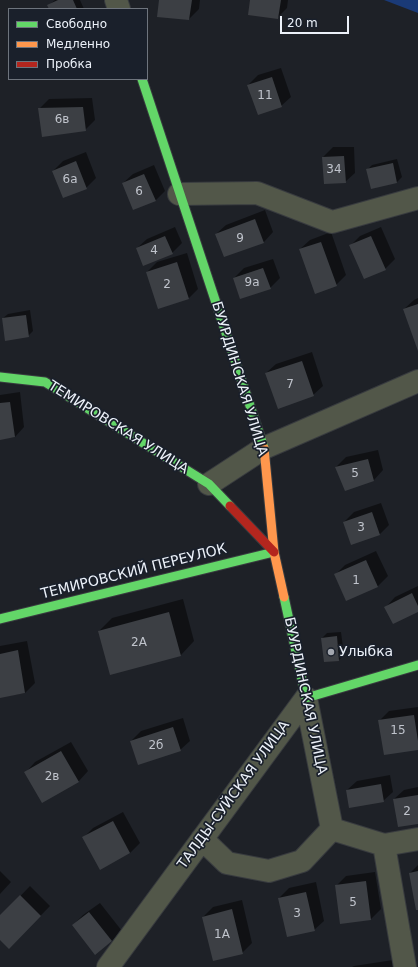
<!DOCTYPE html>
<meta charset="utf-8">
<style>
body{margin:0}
#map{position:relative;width:418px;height:967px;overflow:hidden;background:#1e2127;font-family:"DejaVu Sans",sans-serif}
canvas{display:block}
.legend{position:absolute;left:8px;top:8px;width:140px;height:72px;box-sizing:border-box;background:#1a202b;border:1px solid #6e747d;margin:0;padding:5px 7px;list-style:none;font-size:12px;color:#ecf1f9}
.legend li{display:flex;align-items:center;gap:8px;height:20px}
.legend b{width:20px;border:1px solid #6e747d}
.scale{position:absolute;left:280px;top:16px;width:69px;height:18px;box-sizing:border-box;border:2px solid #ecf1f9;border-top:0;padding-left:5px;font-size:12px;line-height:14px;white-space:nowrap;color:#ecf1f9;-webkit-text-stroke:3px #1a202b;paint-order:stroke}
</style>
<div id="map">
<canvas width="418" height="967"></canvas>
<ul class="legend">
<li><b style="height:5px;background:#63d668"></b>Свободно</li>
<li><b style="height:5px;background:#ff974d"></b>Медленно</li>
<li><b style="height:5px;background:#b3261e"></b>Пробка</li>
</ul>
<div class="scale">20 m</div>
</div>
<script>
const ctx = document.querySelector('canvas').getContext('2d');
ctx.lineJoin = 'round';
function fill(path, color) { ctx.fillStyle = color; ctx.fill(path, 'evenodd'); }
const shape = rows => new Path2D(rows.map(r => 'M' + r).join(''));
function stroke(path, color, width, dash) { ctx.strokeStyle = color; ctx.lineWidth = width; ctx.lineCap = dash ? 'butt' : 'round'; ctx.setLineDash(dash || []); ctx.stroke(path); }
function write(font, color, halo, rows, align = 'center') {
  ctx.font = font + ' "DejaVu Sans",sans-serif'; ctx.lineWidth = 3.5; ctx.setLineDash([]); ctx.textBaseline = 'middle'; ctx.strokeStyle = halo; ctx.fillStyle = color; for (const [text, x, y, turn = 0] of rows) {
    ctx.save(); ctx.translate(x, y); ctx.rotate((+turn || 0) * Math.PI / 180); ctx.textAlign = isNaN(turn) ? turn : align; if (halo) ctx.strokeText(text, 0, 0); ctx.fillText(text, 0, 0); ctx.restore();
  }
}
fill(shape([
 [384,0,418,0,418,13]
]), '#1a3a77');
fill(shape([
 [55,0,80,0,84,9,50,9,48,6],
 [160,0,200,0,199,9,189,19],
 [251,0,288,0,287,8,277,18],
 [281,68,291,97,281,106,248,85,258,75],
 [92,98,95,120,85,130,39,109,49,99],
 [333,147,354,147,355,173,345,182,323,157],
 [86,152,96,178,86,188,53,171,63,161],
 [397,159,402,177,397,182,372,188,367,170,372,165],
 [154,165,165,191,155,201,123,183,133,174],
 [265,210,273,232,264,242,216,234,226,225],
 [175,227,182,243,172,253,137,248,147,239],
 [381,227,395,259,385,269,350,246,360,236],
 [331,232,346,275,336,285,300,249,310,240],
 [187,253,198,289,189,298,147,272,157,262],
 [273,259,280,278,270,288,234,278,244,268],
 [418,298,418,348,404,309,414,300],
 [30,310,33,331,28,336,3,318,8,314],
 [312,352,323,386,313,395,266,373,276,364],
 [20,392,24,427,15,437,0,439,0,395],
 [378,450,383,470,374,480,336,467,346,457],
 [381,503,389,525,380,534,344,522,354,512],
 [376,551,388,576,378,586,346,600,335,575,345,565],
 [418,586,418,611,386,607,395,597],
 [183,599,194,641,181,655,99,631,112,618],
 [341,632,344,655,339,660,322,638,327,633],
 [27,641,35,683,25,693,0,697,0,646],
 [418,707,418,749,379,721,389,711],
 [183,718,190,741,180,750,131,741,141,731],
 [71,742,88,771,79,781,43,801,26,772,35,762],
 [390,775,393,792,383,801,347,790,357,781],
 [418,787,418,823,394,799,404,790],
 [123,812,140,843,130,853,84,837,93,828],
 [418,865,418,909,410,873],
 [0,871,11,882,0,894],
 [375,872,381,909,371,919,336,886,346,876],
 [316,882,324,921,314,930,279,898,289,888],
 [30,886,50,906,9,948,0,939,0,917],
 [242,900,252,943,242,953,203,917,213,907],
 [100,903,122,931,112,941,95,953,73,925,83,915],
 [393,960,394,967,352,967,354,966]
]), '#0007');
fill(shape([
 [58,0,73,0,77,9,49,9,47,5],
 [159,0,192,0,189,20,157,17],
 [250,0,281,0,278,19,248,15],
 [272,77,282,107,258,115,247,85],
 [83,107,86,131,42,137,38,108],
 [344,156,346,183,324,184,322,157],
 [76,161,87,189,63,198,52,171],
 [393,163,397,183,371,189,366,169],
 [144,174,156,201,133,210,122,183],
 [255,219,264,243,224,257,215,234],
 [165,236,173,254,143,266,136,248],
 [371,236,386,270,364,279,349,245],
 [321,242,337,286,315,294,299,249],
 [177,262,189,299,158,309,146,272],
 [263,268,271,289,240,299,233,278],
 [418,304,418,351,403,309],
 [26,315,29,337,5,341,2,318],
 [302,361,314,396,278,409,265,373],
 [10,402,15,437,0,440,0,403],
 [368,459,374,481,345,491,335,467],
 [372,512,380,535,351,545,343,522],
 [366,560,378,587,346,601,334,574],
 [412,593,418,606,418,612,393,624,384,607],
 [169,612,181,656,110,675,98,631],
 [337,636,339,661,324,662,321,638],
 [18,650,25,693,0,698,0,654],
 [414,715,418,741,418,750,384,755,378,720],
 [173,727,181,751,138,765,130,741],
 [61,751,79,782,42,803,24,772],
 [381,784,384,802,349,808,346,790],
 [418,795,418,824,398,827,393,799],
 [113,821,130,853,100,870,82,837],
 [418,871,418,910,416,910,409,873],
 [366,881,371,920,340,924,335,885],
 [306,892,315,931,287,937,278,898],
 [20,895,41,916,9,949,0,940,0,915],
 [232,909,243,954,213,961,202,917],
 [89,912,112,941,95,955,72,925]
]), '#3c3f44');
const street = shape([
 [116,0,119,9],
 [179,194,257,193,332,222,418,198],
 [209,484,264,448,418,381],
 [306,698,332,829],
 [332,829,384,845,418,839],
 [202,839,227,863,269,871,302,861,332,829],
 [384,845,405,967],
 [108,967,306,698]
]);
const fast = shape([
 [142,79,264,448],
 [0,377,45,382,209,484,230,506],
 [284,597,306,698,418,665],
 [0,619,274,552]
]);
const slow = shape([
 [264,448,274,552,284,597]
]);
const jam = shape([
 [230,506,274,552]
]);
stroke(street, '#383b3f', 24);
stroke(fast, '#383b3f', 11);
stroke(slow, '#383b3f', 11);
stroke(jam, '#383b3f', 11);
stroke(street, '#525749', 22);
stroke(fast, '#63d668', 9);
stroke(slow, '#ff974d', 9);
stroke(jam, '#b3261e', 9);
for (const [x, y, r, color] of [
 [331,652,4,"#a4a8b0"]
]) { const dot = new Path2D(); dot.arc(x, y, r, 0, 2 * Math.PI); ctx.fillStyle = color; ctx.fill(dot); stroke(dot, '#1a202b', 1.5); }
write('12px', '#c0c4cc', null, [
 ["11",265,96],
 ["6в",62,120],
 ["34",334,170],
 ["6а",70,180],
 ["6",139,192],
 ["9",240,239],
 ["4",154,251],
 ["9а",252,283],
 ["2",167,285],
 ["7",290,385],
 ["5",355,474],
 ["3",361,528],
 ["1",356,581],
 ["2А",139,643],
 ["15",398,731],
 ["2б",156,746],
 ["2в",52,777],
 ["2",407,812],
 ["5",353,903],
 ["3",297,914],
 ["1А",222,935]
]);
write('14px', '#ecf1f9', '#1a202b', [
 ["БУУРДИНСКАЯ УЛИЦА",239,379,73],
 ["ТЕМИРОВСКАЯ УЛИЦА",118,428,32],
 ["ТЕМИРОВСКИЙ ПЕРЕУЛОК",134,572,-14],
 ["БУУРДИНСКАЯ УЛИЦА",305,696,78],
 ["ТАЛДЫ-СУЙСКАЯ УЛИЦА",234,795,-54]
]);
write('14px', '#ecf1f9', '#1a202b', [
 ["Улыбка",339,652]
], 'left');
</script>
